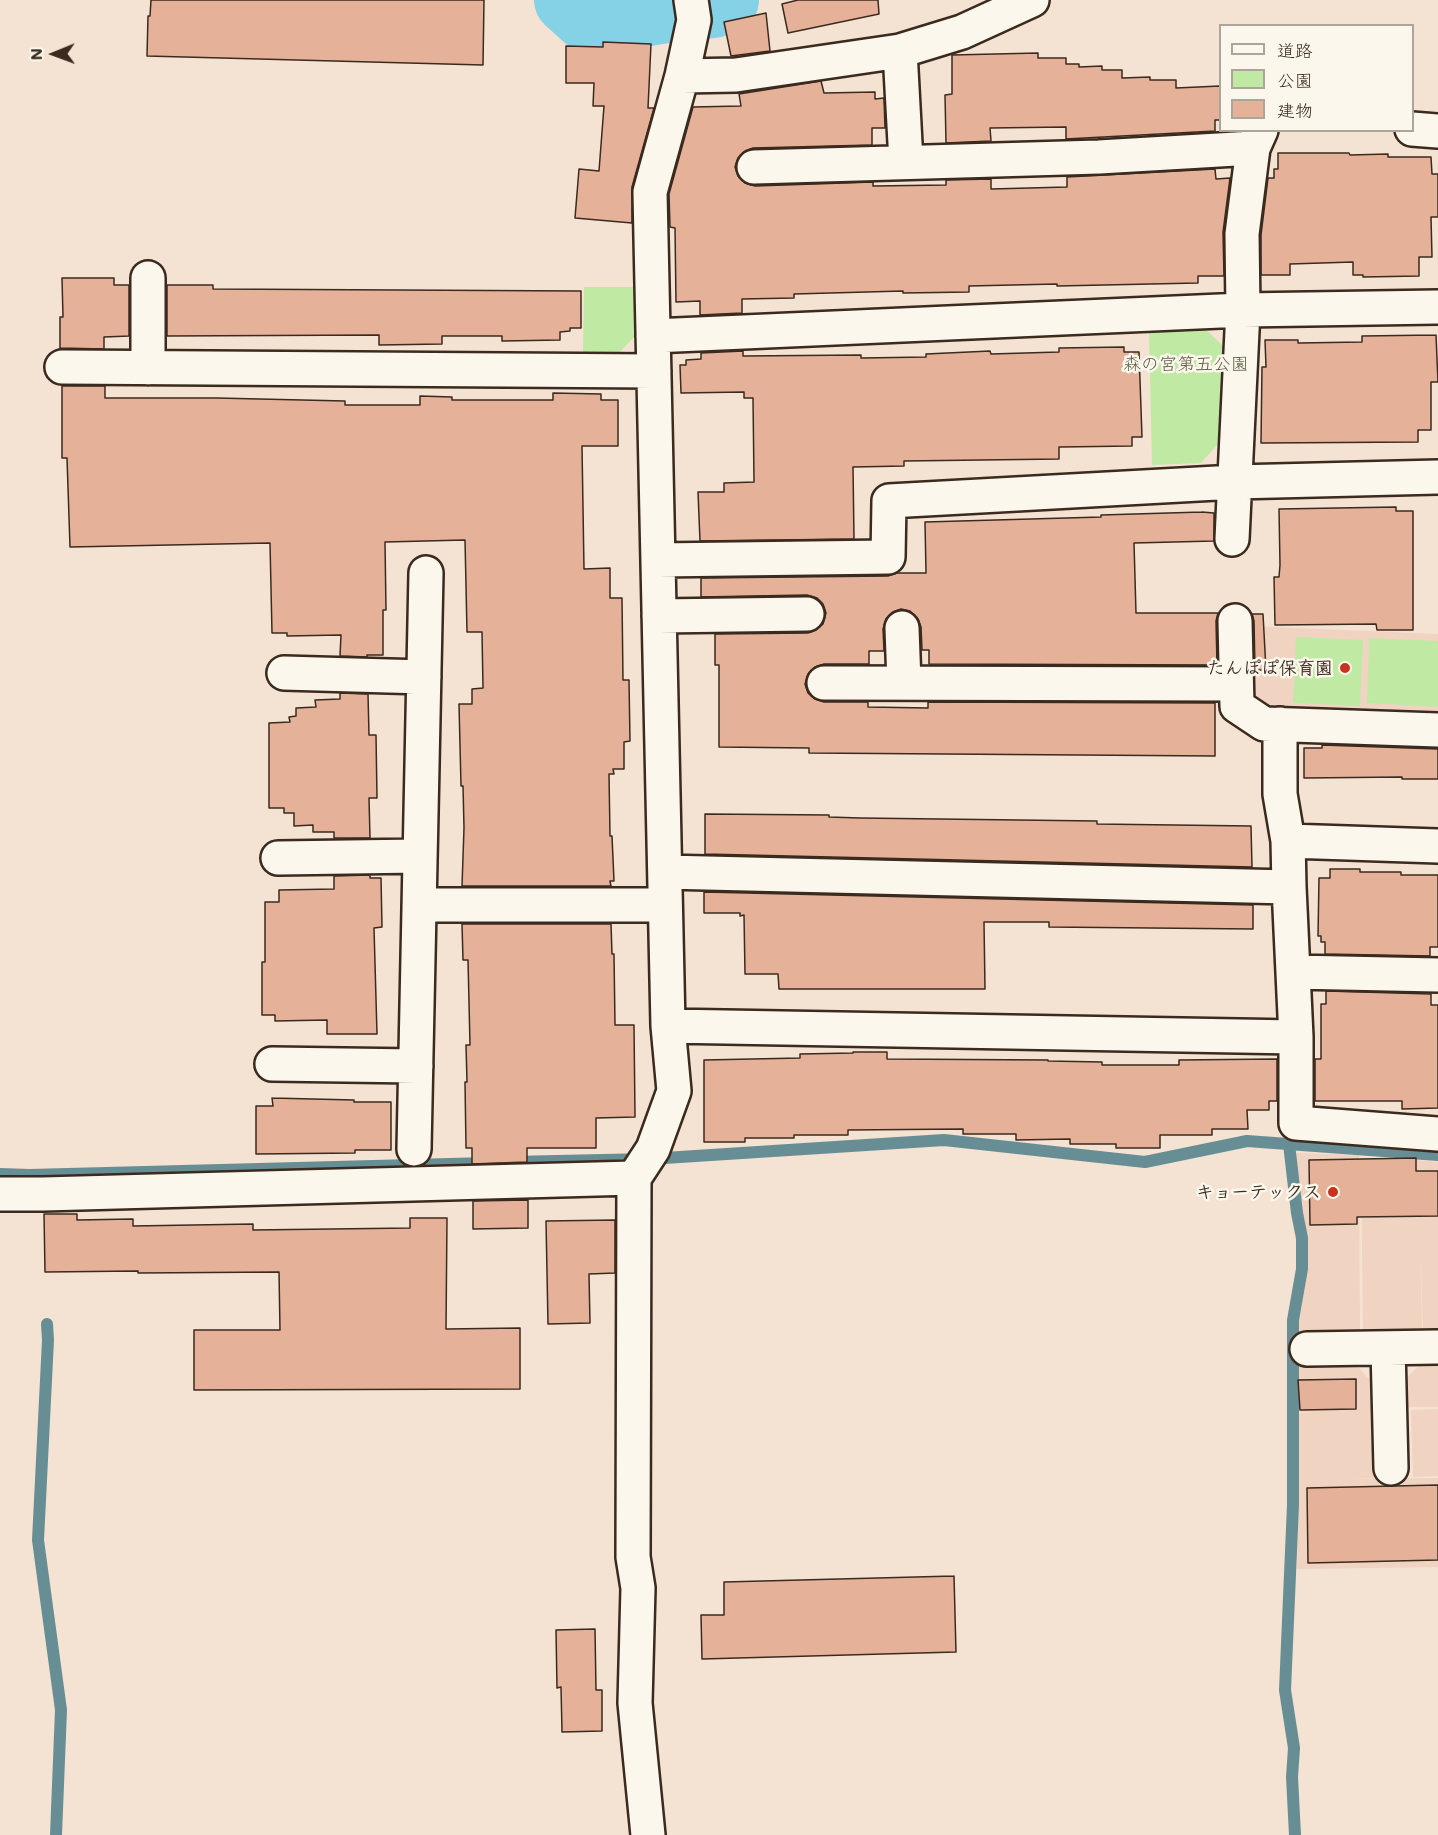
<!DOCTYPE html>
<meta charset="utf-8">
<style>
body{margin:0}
#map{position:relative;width:1438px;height:1835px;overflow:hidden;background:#f4e2d3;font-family:Mali,"Klee One",sans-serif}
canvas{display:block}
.legend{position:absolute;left:1219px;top:24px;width:195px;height:108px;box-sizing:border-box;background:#fbf7ec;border:2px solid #aea59a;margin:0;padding:8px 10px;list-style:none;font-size:18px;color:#3b2a1e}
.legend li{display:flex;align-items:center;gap:12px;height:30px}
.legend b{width:30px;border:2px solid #aea59a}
.north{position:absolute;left:24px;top:24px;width:60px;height:60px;-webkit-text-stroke:4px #fbf7ec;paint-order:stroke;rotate:269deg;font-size:16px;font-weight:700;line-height:24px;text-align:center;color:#3b2a1e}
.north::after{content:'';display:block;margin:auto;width:21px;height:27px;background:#3b2a1e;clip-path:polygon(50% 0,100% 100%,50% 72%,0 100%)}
</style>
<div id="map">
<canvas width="1438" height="1835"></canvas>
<ul class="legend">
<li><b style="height:8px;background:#fbf7ec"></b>道路</li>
<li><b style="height:16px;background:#c0e9a4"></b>公園</li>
<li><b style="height:16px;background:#e5b198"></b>建物</li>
</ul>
<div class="north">N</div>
</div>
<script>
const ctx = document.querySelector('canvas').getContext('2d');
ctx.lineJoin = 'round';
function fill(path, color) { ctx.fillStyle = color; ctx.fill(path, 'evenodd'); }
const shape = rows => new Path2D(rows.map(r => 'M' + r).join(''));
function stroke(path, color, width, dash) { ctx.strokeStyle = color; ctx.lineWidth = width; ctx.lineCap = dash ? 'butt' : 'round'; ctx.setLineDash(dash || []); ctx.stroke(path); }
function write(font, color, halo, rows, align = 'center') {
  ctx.font = font + ' Mali,"Klee One",sans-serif'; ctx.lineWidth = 5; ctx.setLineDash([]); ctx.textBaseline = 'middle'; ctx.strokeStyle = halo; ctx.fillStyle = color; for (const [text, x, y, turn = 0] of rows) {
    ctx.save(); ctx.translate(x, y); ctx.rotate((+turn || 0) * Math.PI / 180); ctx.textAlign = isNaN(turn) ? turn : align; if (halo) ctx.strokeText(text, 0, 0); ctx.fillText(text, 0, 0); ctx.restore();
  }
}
fill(shape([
 [1250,626,1438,634,1438,712,1271,708,1255,702],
 [1295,1153,1359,1155,1360,1332,1299,1333,1299,1321,1307,1276,1307,1237,1301,1217],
 [1417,1160,1438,1162,1438,1330,1423,1331,1420,1237,1422,1330,1363,1332,1361,1162],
 [1421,1364,1438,1364,1438,1407,1404,1407,1403,1381],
 [1356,1365,1372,1382,1374,1478,1348,1479,1438,1478,1438,1567,1297,1569,1299,1480,1296,1413,1316,1412,1298,1412,1296,1366],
 [1438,1409,1438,1476,1413,1477,1411,1410]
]), '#f0d3c1');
fill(shape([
 [584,287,634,287,635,336,619,353,583,353],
 [1204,328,1222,345,1218,444,1201,463,1152,465,1149,330],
 [1296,637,1363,640,1360,706,1293,703],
 [1369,638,1438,641,1438,707,1367,703]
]), '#c0e9a4');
stroke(shape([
 [1289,1144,1297,1213,1302,1238,1302,1269,1293,1320,1293,1505,1285,1690,1294,1748,1292,1777,1295,1835],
 [511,1162,649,1159,944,1140,1145,1162,1247,1141,1438,1155],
 [0,1174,30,1175,488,1163],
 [47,1324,48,1340,38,1540,61,1710,56,1835]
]), '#678e95', 12);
stroke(shape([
 [568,0,588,18,602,20,660,10,713,4,725,0]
]), '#85d1e5', 68);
const building = shape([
 [151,0,484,0,483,65,147,56,148,16,150,16,151,0],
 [798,0,878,0,879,14,788,33,782,4,798,0],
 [766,13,770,51,731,56,724,22,766,13],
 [603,42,651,44,648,108,654,108,632,187,632,223,575,218,579,169,599,171,604,106,593,106,594,83,566,83,566,46,603,47,603,42],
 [1038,53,1038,58,1066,58,1066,64,1079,64,1079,67,1102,66,1102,70,1122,70,1122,78,1150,77,1150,80,1176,80,1176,88,1220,86,1221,120,1215,120,1215,131,1066,139,1066,127,990,128,991,141,946,143,945,95,952,94,952,55,1038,53],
 [821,81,824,93,875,92,875,99,884,98,885,128,872,128,872,145,753,148,745,151,738,158,735,167,738,176,745,183,755,186,873,182,873,186,946,185,946,180,991,179,991,189,1067,187,1067,177,1215,169,1216,179,1230,178,1223,232,1224,276,1198,276,1198,283,1057,286,1057,284,969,286,969,292,903,293,903,291,794,294,794,298,742,299,742,313,700,315,700,301,676,302,675,228,670,227,669,194,693,107,741,106,739,94,821,81],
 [1278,153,1349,153,1350,155,1388,154,1388,157,1431,157,1432,174,1438,174,1438,217,1431,217,1432,257,1419,257,1419,276,1363,277,1363,275,1353,275,1353,262,1290,264,1290,275,1261,275,1261,235,1268,178,1274,178,1274,169,1278,169,1278,153],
 [62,278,114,278,114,285,129,285,129,336,104,337,104,349,60,348,60,317,63,317,62,278],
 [167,285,213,285,213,289,581,291,581,328,570,328,570,331,560,332,560,340,502,341,502,336,442,336,442,344,379,345,379,335,167,336,167,285],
 [1436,335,1438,382,1431,382,1431,430,1418,430,1418,442,1261,443,1262,367,1266,367,1265,340,1298,340,1298,343,1362,342,1362,336,1436,335],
 [1124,347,1124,352,1139,352,1142,437,1132,437,1132,446,1059,447,1059,459,904,461,904,466,853,467,854,539,700,541,698,492,724,492,724,483,754,482,753,398,744,398,744,392,681,393,680,365,686,365,686,360,701,359,701,353,743,351,743,356,861,355,861,358,926,357,926,354,990,351,991,354,1059,352,1059,348,1124,347],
 [62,386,105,386,105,398,217,398,345,401,345,405,420,405,420,396,452,397,452,400,553,400,553,393,601,394,601,400,618,400,618,446,582,446,584,569,610,568,610,598,622,598,623,680,629,680,630,741,624,742,624,769,613,769,614,774,609,774,610,836,612,836,614,881,610,881,611,886,462,886,464,828,463,786,461,786,459,704,472,704,472,689,483,688,482,632,467,632,465,540,385,542,386,610,383,610,383,655,367,655,367,657,340,656,341,635,287,636,287,633,272,633,270,543,70,547,67,458,62,458,62,386],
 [1396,507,1396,511,1413,511,1413,630,1377,630,1376,624,1275,625,1274,577,1279,577,1280,565,1279,509,1396,507],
 [1202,512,1214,513,1214,541,1134,543,1136,613,1218,613,1216,621,1217,665,929,664,929,650,922,650,921,627,918,619,910,611,901,609,893,612,886,619,883,629,884,651,869,651,869,664,824,664,815,667,808,674,805,684,808,693,815,699,824,702,868,702,868,707,928,708,928,702,1215,703,1215,756,809,753,809,748,719,747,719,665,715,665,715,634,808,633,816,630,823,624,826,613,823,604,817,598,807,595,701,597,701,578,888,576,897,573,926,573,925,522,1101,517,1101,515,1202,512],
 [1252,614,1263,614,1266,670,1255,670,1254,621,1252,614],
 [340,693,368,694,369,735,376,735,377,798,369,798,370,838,334,838,334,832,313,832,313,825,294,826,294,813,284,813,284,808,269,808,269,723,290,722,289,717,296,716,296,708,316,707,315,700,340,699,340,693],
 [1322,745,1438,749,1438,779,1402,779,1402,777,1304,778,1304,748,1322,748,1322,745],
 [705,814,829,815,829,817,860,818,1097,821,1097,824,1251,826,1252,867,705,854,705,814],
 [1330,869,1360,869,1360,872,1401,872,1401,875,1438,875,1438,947,1430,947,1430,956,1325,954,1325,942,1321,942,1321,936,1318,936,1319,878,1330,878,1330,869],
 [370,875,370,878,381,878,382,927,374,928,377,1034,327,1034,327,1020,275,1021,275,1015,262,1015,262,962,265,962,265,902,279,902,279,890,334,889,334,876,370,875],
 [704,892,1253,905,1253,929,1049,927,1049,922,984,922,985,989,779,989,778,974,745,974,744,915,740,916,740,913,704,913,704,892],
 [462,924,611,924,612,954,614,954,615,1025,634,1025,635,1117,596,1118,596,1148,527,1148,527,1162,472,1164,472,1148,466,1148,465,1082,467,1082,466,1045,470,1045,468,960,463,960,462,924],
 [1326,991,1431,994,1431,1005,1438,1005,1438,1108,1402,1109,1402,1101,1315,1101,1315,1059,1321,1059,1321,1004,1326,1004,1326,991],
 [853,1052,887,1052,887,1059,1048,1060,1048,1061,1102,1062,1102,1065,1179,1065,1179,1060,1277,1059,1277,1101,1269,1101,1269,1110,1247,1110,1248,1129,1212,1129,1212,1135,1160,1135,1160,1148,1116,1148,1116,1144,1070,1144,1070,1139,1016,1140,1016,1134,963,1134,963,1129,848,1130,848,1135,794,1135,794,1138,745,1138,745,1142,704,1142,704,1060,800,1058,800,1054,853,1053,853,1052],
 [272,1098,354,1100,354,1102,391,1102,391,1150,355,1150,355,1153,256,1154,256,1106,273,1106,272,1098],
 [1416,1158,1416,1171,1438,1171,1438,1216,1357,1217,1357,1224,1310,1225,1309,1160,1416,1158],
 [528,1200,528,1228,473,1229,473,1201,528,1200],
 [44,1214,77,1214,77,1220,133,1219,133,1226,253,1224,253,1230,410,1228,410,1218,447,1218,446,1329,520,1328,520,1389,194,1390,194,1330,280,1330,279,1272,138,1273,138,1271,45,1272,44,1214],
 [615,1220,615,1273,589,1274,590,1323,548,1324,546,1221,615,1220],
 [1356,1379,1356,1409,1300,1410,1298,1380,1356,1379],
 [1438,1485,1438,1560,1308,1563,1307,1488,1438,1485],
 [954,1576,956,1652,702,1659,701,1615,724,1615,724,1582,954,1576],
 [595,1629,596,1690,602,1690,602,1731,562,1732,561,1687,557,1688,556,1630,595,1629]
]);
fill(building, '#e5b198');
stroke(building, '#3b2a1e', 1.5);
const minor = shape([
 [900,51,906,162],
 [682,76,736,75,900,51,962,32,1032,0],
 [1412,129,1438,131],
 [754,167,1099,157,1253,148],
 [653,336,1243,310,1438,307],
 [62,367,654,371],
 [148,368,148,278],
 [1232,539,1243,310,1242,234,1253,148,1261,130],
 [658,560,888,557,889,501,1235,482,1438,477],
 [659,616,807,614],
 [1235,621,1237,706,1264,724,1438,730],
 [902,628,904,683],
 [284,673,424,677],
 [824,683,1236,684],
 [1280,724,1280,794,1288,841,1289,887,1296,1037,1296,1123,1438,1134],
 [1288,841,1438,846],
 [278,858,420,856],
 [665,872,1289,887],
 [419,905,665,905],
 [1293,972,1438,975],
 [668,1026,1296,1037],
 [272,1064,416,1066],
 [414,1149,426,573],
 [0,1194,43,1194,634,1178],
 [1388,1348,1391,1468],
 [1307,1349,1438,1347],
 [648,1835,635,1703,638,1588,633,1557,634,1178,653,1149,674,1091,668,1026,650,192,682,76,694,20,691,0]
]);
stroke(minor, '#3b2a1e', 38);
stroke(minor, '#fbf7ec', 33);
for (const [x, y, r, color] of [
 [1345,668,6,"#c8321e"],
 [1333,1192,6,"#c8321e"]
]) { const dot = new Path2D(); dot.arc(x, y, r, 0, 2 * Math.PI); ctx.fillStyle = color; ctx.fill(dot); stroke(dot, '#fbf7ec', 2); }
write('18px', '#5c5a40', '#fbf7ec', [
 ["森の宮第五公園",1186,364]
]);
write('bold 18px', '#3b2a1e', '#fbf7ec', [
 ["たんぽぽ保育園",1333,668],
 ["キョーテックス",1321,1192]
], 'right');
</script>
